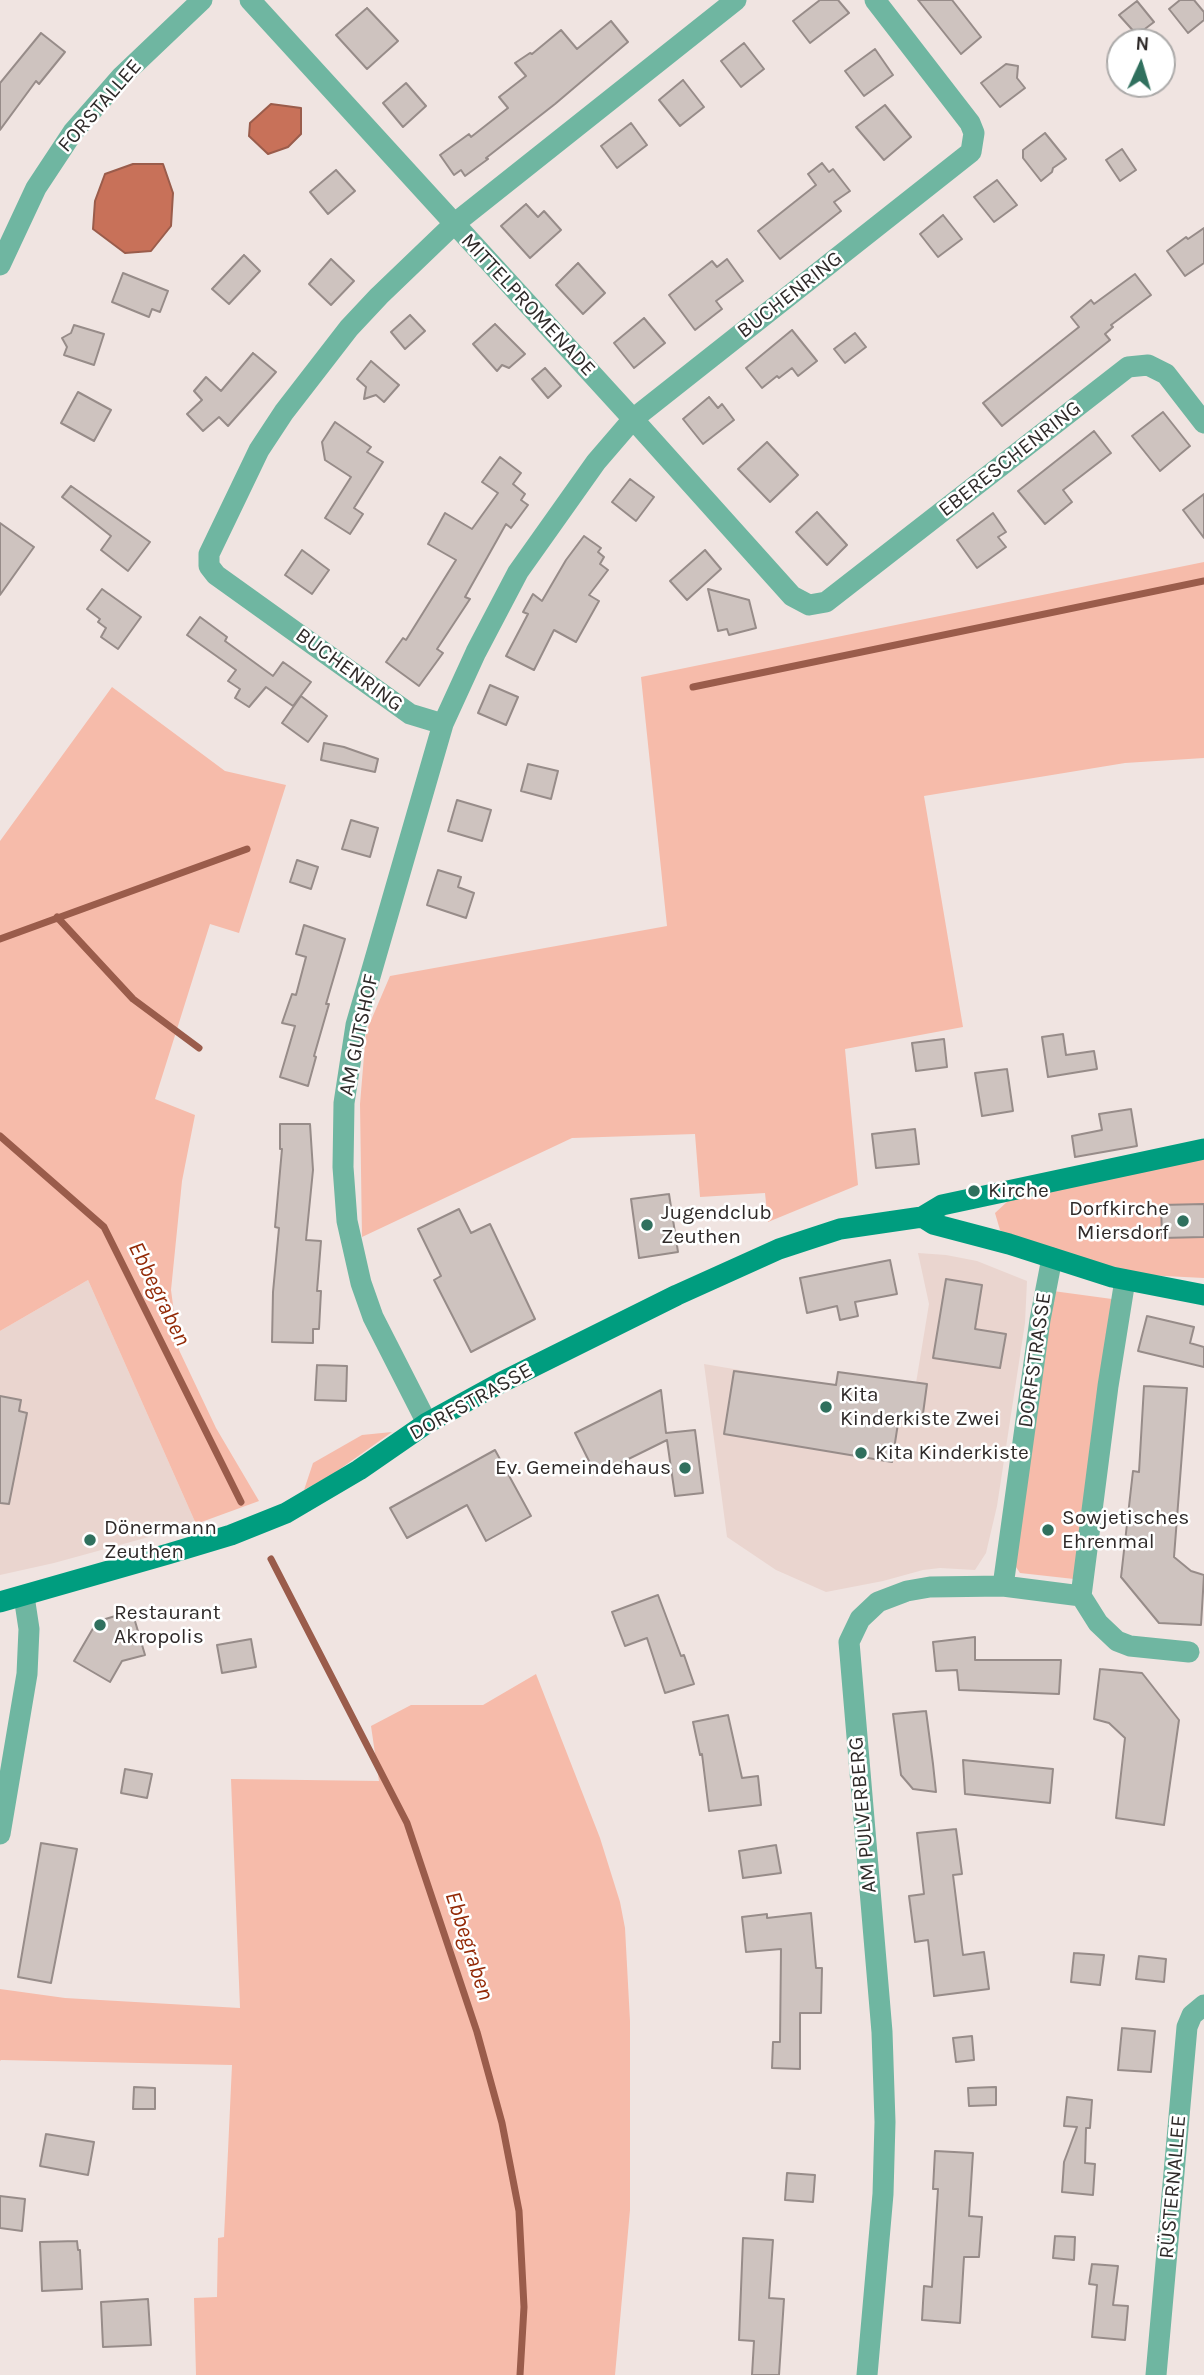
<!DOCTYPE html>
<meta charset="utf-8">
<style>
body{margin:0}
#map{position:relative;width:1204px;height:2375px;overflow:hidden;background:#f0e4e1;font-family:Karla,sans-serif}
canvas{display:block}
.north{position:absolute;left:1106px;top:28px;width:70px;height:70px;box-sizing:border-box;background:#fff;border:2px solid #acaaa9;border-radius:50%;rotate:4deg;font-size:19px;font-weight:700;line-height:28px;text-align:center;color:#2f2a29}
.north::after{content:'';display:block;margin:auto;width:24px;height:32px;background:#30705e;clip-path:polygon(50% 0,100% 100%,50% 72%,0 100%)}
</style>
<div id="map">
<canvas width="1204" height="2375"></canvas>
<div class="north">N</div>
</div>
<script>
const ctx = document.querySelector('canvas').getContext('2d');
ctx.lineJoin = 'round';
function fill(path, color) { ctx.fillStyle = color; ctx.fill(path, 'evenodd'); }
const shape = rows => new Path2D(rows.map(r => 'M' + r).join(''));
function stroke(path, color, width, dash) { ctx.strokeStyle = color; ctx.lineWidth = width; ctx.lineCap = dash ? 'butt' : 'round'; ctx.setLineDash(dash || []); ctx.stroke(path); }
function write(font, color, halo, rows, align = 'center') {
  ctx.font = font + ' Karla,sans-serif'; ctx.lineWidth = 5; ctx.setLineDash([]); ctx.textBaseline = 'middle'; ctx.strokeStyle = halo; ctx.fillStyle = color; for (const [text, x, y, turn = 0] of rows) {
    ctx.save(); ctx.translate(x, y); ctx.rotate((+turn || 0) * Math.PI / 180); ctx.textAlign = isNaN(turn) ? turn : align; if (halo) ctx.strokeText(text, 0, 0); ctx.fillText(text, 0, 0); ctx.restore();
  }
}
fill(shape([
 [918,1253,946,1255,977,1261,1027,1281,1025,1323,997,1506,986,1553,975,1570,940,1568,923,1570,883,1581,826,1592,776,1570,727,1537,704,1364,822,1384,836,1384,838,1372,858,1374,856,1388,889,1394,891,1379,916,1383,929,1304],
 [88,1280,196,1524,54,1563,0,1575,0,1331]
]), '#ead5cf');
fill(shape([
 [1204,562,1204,758,1125,763,924,796,963,1027,845,1049,858,1185,768,1222,765,1193,700,1197,695,1134,572,1138,362,1237,360,1104,366,1032,390,976,667,926,641,677],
 [112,687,225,771,286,785,239,933,210,924,155,1099,195,1115,182,1181,171,1290,179,1350,216,1428,259,1501,196,1524,88,1280,0,1331,0,841],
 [1204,1158,1204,1278,1145,1275,1017,1242,1000,1230,995,1213,1009,1200],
 [1053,1291,1112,1299,1074,1579,1020,1573,1014,1564],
 [392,1432,333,1474,304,1490,313,1463,362,1435],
 [536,1674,600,1838,620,1902,625,1928,630,2021,630,2210,615,2375,196,2375,194,2298,217,2297,218,2238,224,2237,232,2065,1,2060,0,2061,0,1989,65,1998,240,2008,231,1779,379,1781,371,1726,411,1705,483,1705]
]), '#f6bbaa');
const water = shape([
 [271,104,301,108,301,134,288,147,268,154,249,136,250,123,271,104],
 [133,164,163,164,173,193,171,226,151,251,125,253,93,229,95,201,105,174,133,164]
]);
fill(water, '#c87159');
stroke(water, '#9a5c4b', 2);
stroke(shape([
 [693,687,1204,581],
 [57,917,133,999,199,1048],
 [0,939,247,849],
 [0,1136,104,1227,241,1502],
 [271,1559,407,1823,477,2032,502,2123,519,2211,524,2307,520,2375]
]), '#9a5c4b', 7);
const building = shape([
 [820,0,838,0,849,13,810,43,793,21,820,0],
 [918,0,952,0,981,37,961,54,918,0],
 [1180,0,1194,0,1204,12,1204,20,1188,33,1169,9,1180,0],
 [1137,1,1154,22,1137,35,1119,15,1137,1],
 [367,8,398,41,367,69,336,35,367,8],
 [611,21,628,42,555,104,486,158,488,159,465,176,461,170,454,175,440,155,469,134,471,137,508,108,499,97,526,76,515,63,530,53,532,54,561,30,577,49,611,21],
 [41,33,65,52,39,84,36,81,0,130,0,83,41,33],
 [744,43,764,69,741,87,721,61,744,43],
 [875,49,893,75,864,96,845,71,875,49],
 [1006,64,1018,66,1017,78,1025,88,1000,107,981,83,1006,64],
 [683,80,704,107,680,126,659,100,683,80],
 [406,83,426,106,403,127,383,103,406,83],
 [885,105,911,137,884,160,856,127,885,105],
 [631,123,647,145,617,168,601,146,631,123],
 [1045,133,1066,159,1053,168,1052,172,1041,181,1023,158,1023,150,1045,133],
 [1122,149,1136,170,1120,181,1106,160,1122,149],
 [822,163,829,172,833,169,850,191,834,202,841,211,780,259,758,231,816,185,808,174,822,163],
 [336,170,355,191,328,214,310,192,336,170],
 [997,180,1017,205,994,222,974,197,997,180],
 [526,204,538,217,544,211,561,230,530,258,501,226,526,204],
 [943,215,962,239,938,257,920,234,943,215],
 [1204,228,1204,263,1185,276,1167,251,1186,237,1188,239,1204,228],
 [244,255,260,271,229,304,212,289,244,255],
 [331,259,354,281,331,305,309,284,331,259],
 [727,259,743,281,716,301,722,309,695,330,669,295,712,261,717,267,727,259],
 [578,263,605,293,583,314,556,285,578,263],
 [123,273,168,291,160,312,152,309,149,317,112,302,123,273],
 [1135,274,1151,295,1111,325,1113,327,1105,334,1110,340,1002,426,983,403,1079,327,1071,317,1091,300,1094,304,1135,274],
 [410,315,425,331,405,349,391,332,410,315],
 [644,318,665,343,634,368,614,343,644,318],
 [495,324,525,354,509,368,502,365,497,371,473,344,495,324],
 [74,325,104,334,94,365,64,355,67,347,62,338,71,333,74,325],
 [792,330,817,361,798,376,792,368,779,378,777,376,762,388,746,368,792,330],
 [855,333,866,347,845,363,834,349,855,333],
 [253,353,276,372,228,426,219,417,203,431,187,414,202,400,194,391,206,377,221,391,253,353],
 [371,361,399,385,384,402,376,395,364,399,366,387,357,379,371,361],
 [545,368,561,386,548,398,532,379,545,368],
 [78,392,111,410,94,441,61,423,78,392],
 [709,397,718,408,722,404,734,420,703,444,683,419,709,397],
 [1163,412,1190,446,1160,471,1132,436,1163,412],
 [335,422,371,447,367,452,383,462,354,508,363,514,350,534,325,518,351,477,325,460,322,442,335,422],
 [1094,431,1111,453,1063,490,1072,502,1045,524,1018,491,1094,431],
 [767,442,798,475,770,502,738,469,767,442],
 [500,457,521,473,513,484,525,494,521,500,528,505,511,528,506,524,465,597,470,599,437,649,443,653,419,686,386,662,403,638,406,640,456,560,428,544,445,513,472,529,498,493,482,482,500,457],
 [630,479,654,497,636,521,612,502,630,479],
 [71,486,150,542,128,571,101,550,111,536,62,497,71,486],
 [1204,494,1204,538,1183,510,1204,494],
 [817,512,847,545,827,565,796,532,817,512],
 [993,513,1006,532,998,537,1006,547,977,568,957,540,993,513],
 [0,523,34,547,0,595,0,523],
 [584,536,601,548,598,552,604,557,600,564,608,570,589,595,599,601,576,642,554,630,534,670,506,656,528,614,523,612,533,594,542,601,566,560,584,536],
 [302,550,329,570,312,594,285,575,302,550],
 [705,550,721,569,687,600,670,581,705,550],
 [102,589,141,617,118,649,101,637,106,628,98,622,100,619,87,609,102,589],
 [708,589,749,600,756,628,729,635,727,629,718,631,708,589],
 [200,617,227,637,225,641,273,676,283,662,311,682,293,706,266,687,249,707,235,698,240,689,228,681,236,670,187,635,200,617],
 [490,685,518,697,506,725,478,713,490,685],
 [301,696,327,716,308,742,282,723,301,696],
 [324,743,344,747,378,759,375,772,321,760,324,743],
 [528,764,558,771,551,799,521,791,528,764],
 [457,800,491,810,482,841,448,831,457,800],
 [351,820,378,828,370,857,342,849,351,820],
 [297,860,318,867,311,889,290,882,297,860],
 [438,870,461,877,458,887,474,893,466,918,427,905,438,870],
 [304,925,345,939,326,1004,329,1004,314,1056,316,1057,308,1086,280,1077,295,1026,282,1023,292,994,296,995,306,957,296,954,304,925],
 [1063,1034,1066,1055,1094,1051,1097,1069,1048,1077,1042,1037,1063,1034],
 [944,1039,947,1067,916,1071,912,1043,944,1039],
 [1007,1069,1013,1111,982,1116,975,1073,1007,1069],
 [1131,1109,1137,1146,1075,1157,1072,1136,1102,1130,1099,1114,1131,1109],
 [280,1124,310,1124,313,1170,306,1240,321,1241,317,1291,321,1291,319,1329,313,1329,313,1343,272,1342,273,1292,279,1228,275,1227,282,1149,280,1149,280,1124],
 [915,1129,919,1164,876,1168,872,1134,915,1129],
 [669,1194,678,1252,639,1258,631,1199,669,1194],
 [1204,1204,1204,1237,1162,1238,1161,1205,1204,1204],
 [459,1209,471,1233,490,1224,535,1319,471,1352,434,1280,441,1276,418,1229,459,1209],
 [890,1260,897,1294,855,1302,858,1316,840,1320,837,1306,807,1313,800,1278,890,1260],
 [946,1279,982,1285,975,1329,1006,1334,1000,1368,933,1358,946,1279],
 [1147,1316,1194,1327,1190,1343,1204,1347,1204,1367,1138,1351,1147,1316],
 [317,1365,347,1366,346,1401,315,1400,317,1365],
 [734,1371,836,1385,838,1372,927,1384,922,1421,899,1417,892,1462,724,1434,734,1371],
 [1144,1386,1187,1388,1174,1557,1191,1571,1204,1575,1201,1625,1159,1623,1121,1577,1133,1471,1139,1472,1144,1386],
 [661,1390,666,1433,695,1430,703,1493,675,1496,667,1440,596,1475,575,1433,661,1390],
 [0,1396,21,1400,19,1411,27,1413,9,1504,0,1503,0,1396],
 [495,1450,531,1516,486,1541,467,1505,407,1538,390,1508,495,1450],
 [658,1595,681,1656,684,1655,694,1684,665,1693,647,1638,625,1646,612,1612,658,1595],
 [132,1611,145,1655,122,1661,110,1682,74,1661,95,1625,102,1620,132,1611],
 [975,1637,975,1660,1061,1660,1059,1694,959,1690,957,1670,936,1671,933,1642,975,1637],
 [251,1639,256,1667,222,1673,217,1645,251,1639],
 [1100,1669,1142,1673,1179,1720,1164,1825,1116,1818,1125,1738,1109,1723,1094,1719,1100,1669],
 [926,1711,933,1764,936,1792,913,1789,901,1775,893,1714,926,1711],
 [728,1715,742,1778,758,1776,761,1805,709,1811,702,1754,700,1755,693,1722,728,1715],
 [963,1760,1053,1769,1050,1803,965,1794,963,1760],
 [125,1769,152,1774,147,1798,121,1793,125,1769],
 [956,1829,962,1874,953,1875,963,1955,984,1952,989,1989,934,1996,928,1940,915,1942,909,1896,924,1894,917,1833,956,1829],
 [41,1843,77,1849,51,1983,18,1977,41,1843],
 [776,1845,781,1873,743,1878,739,1851,776,1845],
 [811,1913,816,1968,822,1968,821,2013,800,2013,800,2069,772,2068,773,2042,780,2042,781,1949,746,1952,742,1917,767,1914,767,1918,811,1913],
 [1074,1953,1104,1955,1100,1985,1071,1982,1074,1953],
 [1139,1956,1166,1959,1164,1982,1136,1979,1139,1956],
 [1122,2028,1155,2031,1151,2072,1118,2070,1122,2028],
 [972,2036,974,2060,956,2062,953,2038,972,2036],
 [134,2087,155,2088,155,2109,133,2109,134,2087],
 [996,2087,996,2105,969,2106,968,2088,996,2087],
 [1067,2097,1092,2100,1090,2128,1086,2128,1085,2163,1095,2164,1093,2195,1062,2192,1064,2162,1077,2127,1064,2126,1067,2097],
 [46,2134,94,2142,88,2175,40,2166,46,2134],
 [935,2151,973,2153,969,2216,982,2217,979,2257,964,2257,960,2323,922,2320,924,2286,932,2287,938,2189,933,2189,935,2151],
 [787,2173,815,2175,813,2202,785,2200,787,2173],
 [0,2196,25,2199,22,2231,0,2228,0,2196],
 [1055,2236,1075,2237,1074,2260,1053,2258,1055,2236],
 [743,2238,773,2240,769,2298,784,2299,779,2375,752,2375,754,2341,739,2340,743,2238],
 [77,2241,78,2250,80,2250,82,2289,42,2291,40,2242,77,2241],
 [1092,2264,1118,2266,1113,2305,1128,2306,1125,2340,1092,2337,1097,2285,1089,2284,1092,2264],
 [148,2299,151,2345,103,2347,101,2302,148,2299]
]);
fill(building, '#cec3bf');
stroke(building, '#978c89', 2);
stroke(shape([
 [250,0,633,419,792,596,809,605,826,602,1128,367,1148,365,1166,374,1204,423],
 [736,0,454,224,379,296,349,328,284,412,259,450,209,554,209,566,216,575,410,714,443,724,476,652,518,572,596,462,633,419,971,152,974,133,970,123,875,0],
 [427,1423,373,1317,361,1283,347,1221,343,1167,344,1103,356,1025,443,724],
 [1003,1586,1040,1320,1052,1258],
 [1081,1596,1108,1386,1125,1280],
 [867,2375,883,2194,885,2122,882,2032,849,1642,860,1619,878,1602,907,1591,930,1587,1003,1586,1081,1596,1098,1623,1117,1641,1130,1646,1189,1652],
 [1156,2375,1187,2027,1192,2015,1204,2005]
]), '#6fb6a1', 21);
stroke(shape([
 [0,265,36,188,73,132,122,76,202,0],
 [0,1834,27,1674,29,1629,24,1596]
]), '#6fb6a1', 21);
stroke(shape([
 [922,1217,933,1224,1009,1244,1112,1277,1204,1295],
 [0,1602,168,1554,231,1535,286,1513,359,1470,427,1423,500,1383,677,1295,779,1249,840,1229,922,1217,942,1205,1204,1149]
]), '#009d7f', 21);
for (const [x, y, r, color] of [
 [974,1191,7,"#30705e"],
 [1183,1221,7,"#30705e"],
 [647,1225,7,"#30705e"],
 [826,1407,7,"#30705e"],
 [861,1453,7,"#30705e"],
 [685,1468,7,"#30705e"],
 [1048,1530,7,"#30705e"],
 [90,1540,7,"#30705e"],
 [100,1625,7,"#30705e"]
]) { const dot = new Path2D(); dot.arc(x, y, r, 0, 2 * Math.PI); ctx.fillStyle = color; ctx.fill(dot); stroke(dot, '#fff', 2.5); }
write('21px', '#2f2a29', '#fff', [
 ["FORSTALLEE",100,106,-49],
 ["BUCHENRING",790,295,-38],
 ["MITTELPROMENADE",528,305,47],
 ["EBERESCHENRING",1010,459,-38],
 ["BUCHENRING",349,670,36],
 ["AM GUTSHOF",359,1035,-78],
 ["DORFSTRASSE",1035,1360,-82],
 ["DORFSTRASSE",471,1402,-29],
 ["AM PULVERBERG",863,1815,-95],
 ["RÜSTERNALLEE",1173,2187,-85]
]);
write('21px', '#2f2a29', '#fff', [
 ["Kirche",988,1191],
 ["Dorfkirche",1169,1209,"right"],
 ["Miersdorf",1169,1233,"right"],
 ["Jugendclub",661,1213],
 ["Zeuthen",661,1237],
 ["Kita",840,1395],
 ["Kinderkiste Zwei",840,1419],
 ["Kita Kinderkiste",875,1453],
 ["Ev. Gemeindehaus",671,1468,"right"],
 ["Sowjetisches",1062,1518],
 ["Ehrenmal",1062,1542],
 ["Dönermann",104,1528],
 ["Zeuthen",104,1552],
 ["Restaurant",114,1613],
 ["Akropolis",114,1637]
], 'left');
write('italic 23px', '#932a07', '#fff', [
 ["Ebbegraben",159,1294,64],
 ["Ebbegraben",469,1946,72]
]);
</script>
